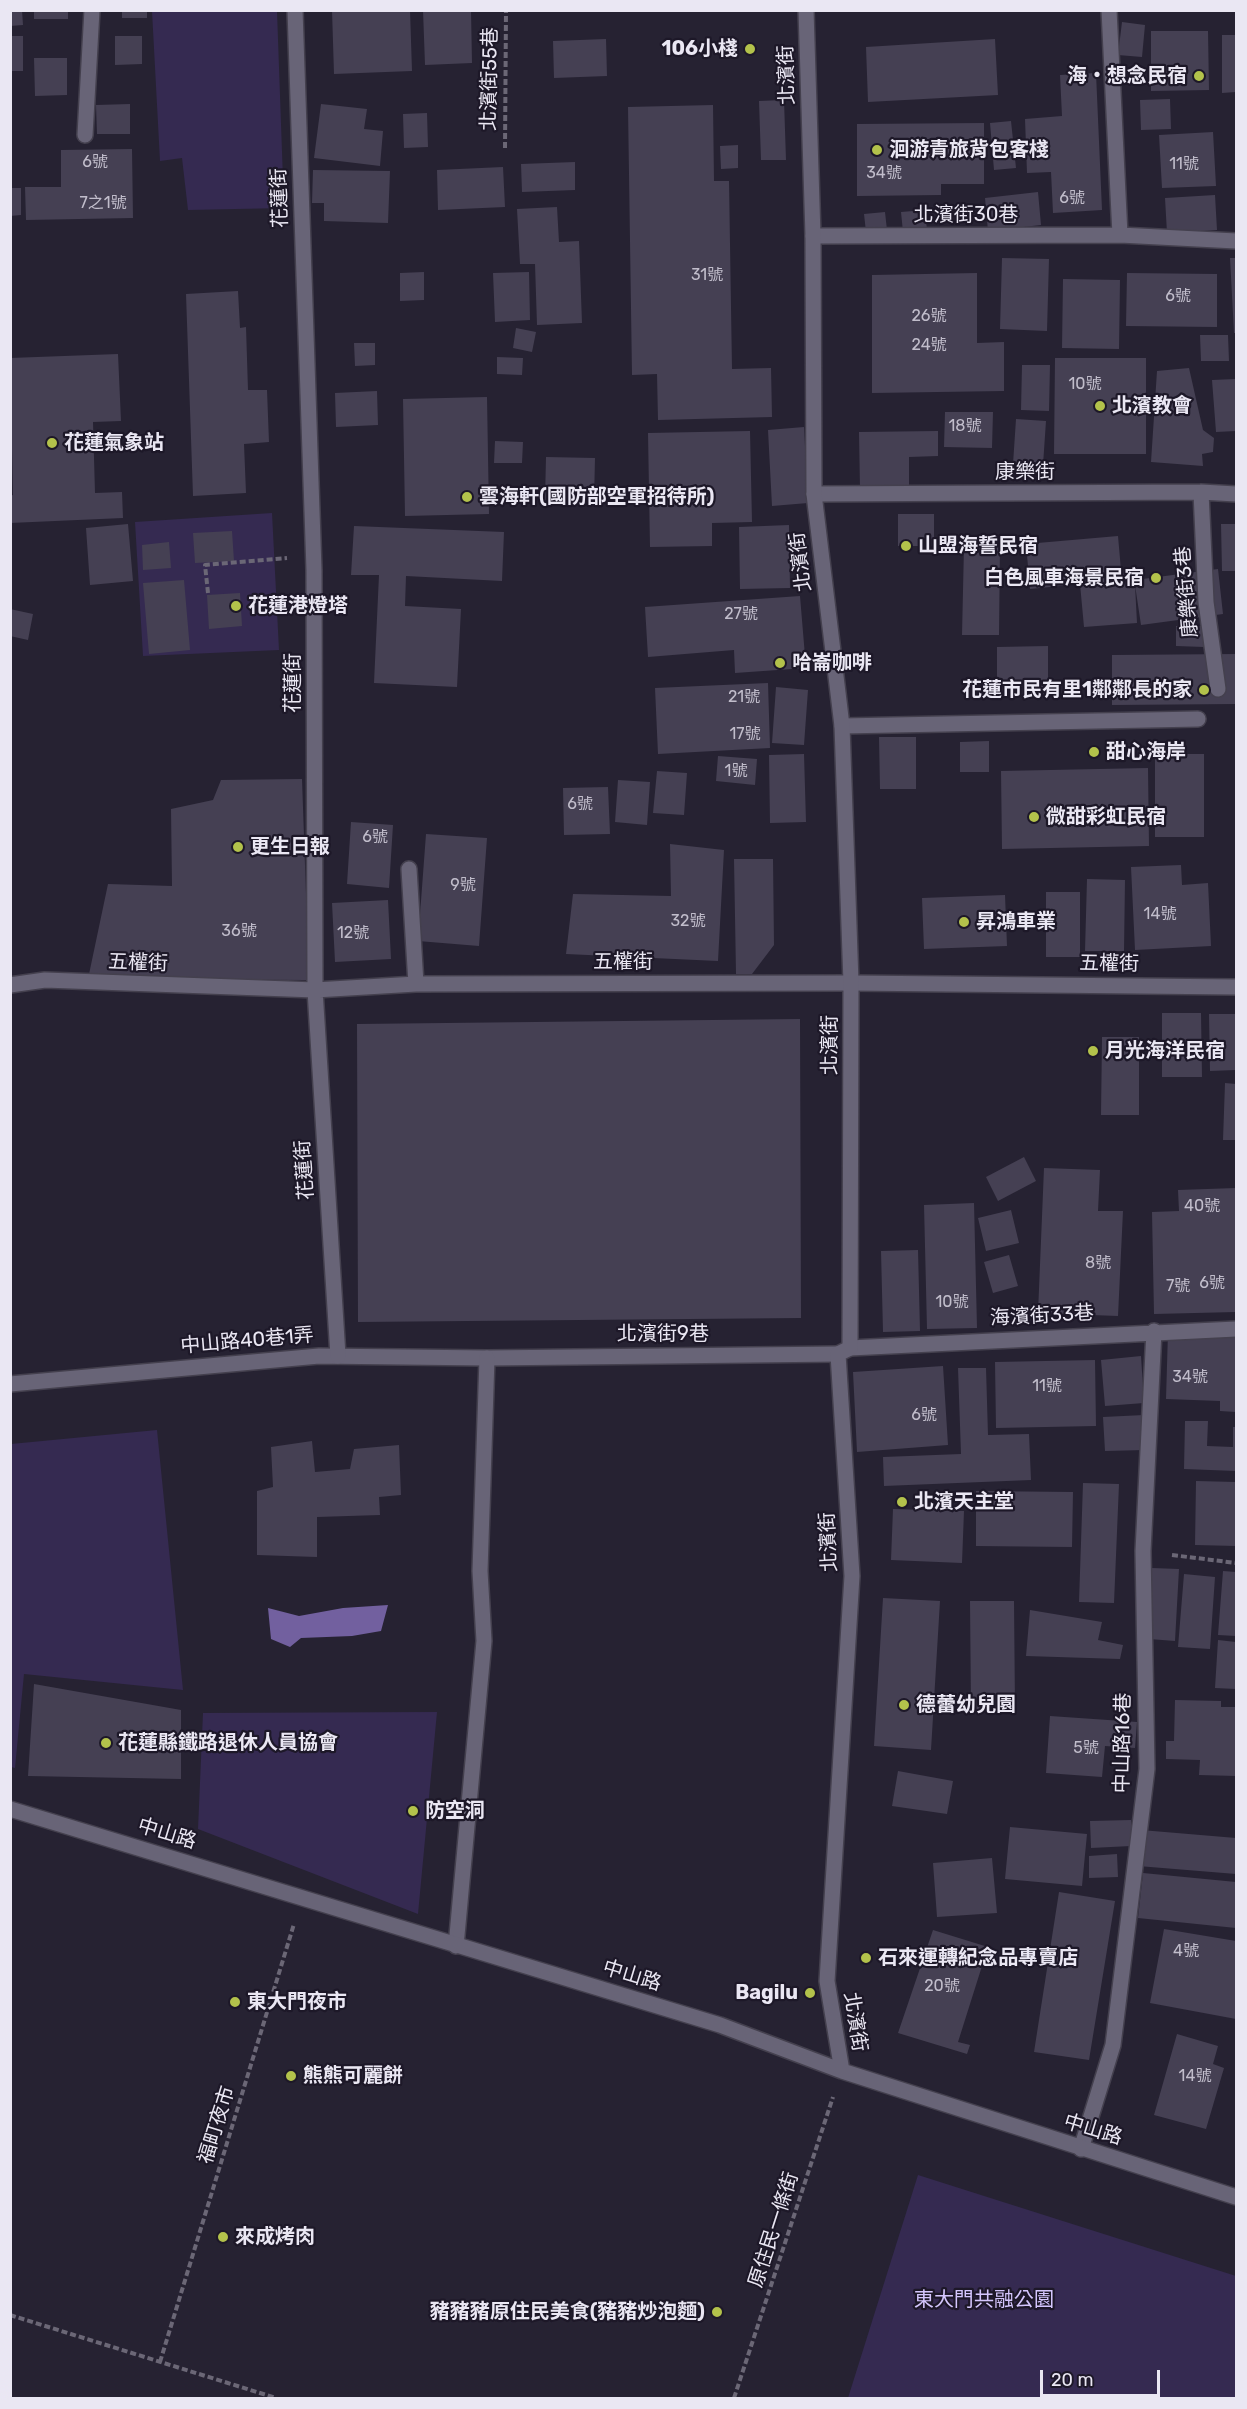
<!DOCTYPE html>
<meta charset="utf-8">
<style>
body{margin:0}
#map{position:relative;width:1247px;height:2409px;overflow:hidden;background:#262232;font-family:Rubik,sans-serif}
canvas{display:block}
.frame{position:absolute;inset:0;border:12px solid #eae7f3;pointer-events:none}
.scale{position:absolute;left:1040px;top:2370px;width:120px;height:27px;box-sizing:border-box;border:3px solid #eae7f3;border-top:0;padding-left:8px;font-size:18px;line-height:21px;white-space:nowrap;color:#eae7f3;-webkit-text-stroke:4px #1d1828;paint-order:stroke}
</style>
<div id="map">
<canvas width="1247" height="2409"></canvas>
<div class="frame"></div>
<div class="scale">20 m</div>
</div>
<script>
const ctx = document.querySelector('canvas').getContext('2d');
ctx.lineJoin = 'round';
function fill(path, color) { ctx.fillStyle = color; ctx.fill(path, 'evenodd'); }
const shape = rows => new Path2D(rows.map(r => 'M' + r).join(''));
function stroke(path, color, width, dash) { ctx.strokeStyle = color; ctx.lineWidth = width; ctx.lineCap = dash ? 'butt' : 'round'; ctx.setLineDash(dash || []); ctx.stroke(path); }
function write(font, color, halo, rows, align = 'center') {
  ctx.font = font + ' Rubik,"Noto Sans TC",sans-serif'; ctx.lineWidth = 4.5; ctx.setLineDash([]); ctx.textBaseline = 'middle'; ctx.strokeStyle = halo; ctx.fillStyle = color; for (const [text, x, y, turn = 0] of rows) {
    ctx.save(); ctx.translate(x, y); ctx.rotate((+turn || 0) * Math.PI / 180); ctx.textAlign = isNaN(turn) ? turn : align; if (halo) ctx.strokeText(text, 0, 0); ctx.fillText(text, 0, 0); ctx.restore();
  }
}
fill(shape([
 [152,11,277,11,284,208,188,210,182,158,160,161],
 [272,513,279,650,143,656,135,522],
 [157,1430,183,1690,24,1674,15,1768,11,1767,11,1444],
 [437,1712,418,1914,198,1829,203,1713],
 [918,2175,1236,2276,1236,2398,848,2398]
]), '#352a51');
fill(shape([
 [388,1605,381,1631,352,1636,301,1638,290,1647,271,1639,268,1608,299,1616,343,1608]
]), '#72609f');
fill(shape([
 [10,10,22,10,23,25,10,26],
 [34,10,68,10,68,19,34,19],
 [122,10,147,10,147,18,122,18],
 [332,10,410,10,412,71,334,74],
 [423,10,471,10,472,63,425,65],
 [1122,22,1145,25,1142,57,1118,55],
 [1151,31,1208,31,1209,90,1151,91],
 [1222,35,1236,35,1236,92,1222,93],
 [10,36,23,36,23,71,10,71],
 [115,36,142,36,142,64,115,65],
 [606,39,607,76,554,78,553,41],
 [995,39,998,95,868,102,866,47],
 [34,58,67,58,67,95,35,96],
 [1096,73,1102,210,1053,213,1051,172,1027,173,1025,119,1062,116,1060,75],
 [1170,99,1171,129,1141,130,1140,100],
 [784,100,786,160,761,160,759,101],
 [130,104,130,134,97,134,96,105],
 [321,104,367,109,364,129,383,131,380,166,314,158],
 [713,105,714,181,729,181,732,369,771,368,772,417,658,420,657,374,632,375,628,107],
 [427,113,428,147,404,148,403,114],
 [1011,121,1016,168,994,170,990,123],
 [984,123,984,184,941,184,941,195,857,196,857,124],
 [1213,132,1216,186,1162,188,1159,135],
 [738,145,738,168,721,169,720,146],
 [132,149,133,218,26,220,25,187,61,187,61,150],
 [575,162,575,190,522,192,521,164],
 [503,167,505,207,438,210,437,170],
 [313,170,390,171,388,223,324,221,324,203,312,203],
 [10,188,21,188,21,215,10,216],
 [1038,192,1041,225,988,231,985,198],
 [1215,195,1217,230,1167,233,1165,198],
 [557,207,559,242,579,241,582,323,537,325,535,264,520,264,517,209],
 [925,210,927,230,903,232,901,212],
 [885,212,887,230,866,232,864,214],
 [1002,258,1049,259,1047,331,1000,329],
 [1230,258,1236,258,1236,333,1234,333],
 [424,272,424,300,400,301,400,273],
 [529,272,530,320,495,322,493,273],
 [977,273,977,343,1004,342,1004,391,872,393,872,275],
 [1127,273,1217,274,1217,327,1126,326],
 [1063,279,1120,280,1119,349,1062,348],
 [238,291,240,328,246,327,248,390,267,390,269,442,244,444,246,493,193,496,186,294],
 [516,328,536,332,532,352,513,348],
 [1200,335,1228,335,1229,361,1201,361],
 [354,343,375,343,375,365,355,366],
 [118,354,121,421,93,422,95,493,122,492,123,518,10,523,10,496,13,495,10,358],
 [497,357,523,358,522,375,497,374],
 [1055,358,1146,358,1146,454,1054,454],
 [1022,365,1050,365,1049,411,1021,410],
 [1189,368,1203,430,1214,438,1213,452,1202,454,1203,466,1151,462,1157,371],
 [1236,379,1236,431,1216,432,1212,380],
 [377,391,378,425,336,427,335,393],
 [487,397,489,514,405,516,403,399],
 [945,412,993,412,992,448,944,447],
 [1016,419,1046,421,1043,465,1013,464],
 [804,427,808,503,772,506,768,430],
 [750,431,752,522,712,523,712,546,650,547,648,433],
 [938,431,938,456,909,457,909,489,860,489,859,432],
 [495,441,523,442,522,463,494,463],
 [546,457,595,458,594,501,545,500],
 [898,514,934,514,934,546,898,546],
 [128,524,133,581,90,585,86,528],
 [1221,524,1236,524,1236,571,1222,571],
 [789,525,790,588,740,589,739,527],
 [354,526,504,532,502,581,406,576,405,606,461,609,457,687,374,683,379,575,351,575],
 [232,531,234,561,195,563,193,533],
 [1118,536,1121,570,1133,569,1135,580,1218,569,1223,614,1141,625,1135,585,1137,623,1084,627,1080,584,1030,589,1026,544],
 [169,542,171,568,143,570,142,545],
 [964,546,1000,547,999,635,962,635],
 [184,580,190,650,149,654,143,583],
 [240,593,242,626,209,629,207,595],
 [800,596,806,668,735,673,734,650,648,657,645,607],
 [10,609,33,614,28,640,10,636],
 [1176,626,1204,626,1204,647,1176,646],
 [1048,646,1048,694,997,695,997,647],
 [1236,654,1236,704,1112,705,1112,655],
 [768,683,770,748,658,754,655,688],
 [776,687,808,690,804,745,772,743],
 [879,737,916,737,916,789,880,789],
 [989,741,989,772,960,772,960,742],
 [804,754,806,822,770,823,769,755],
 [1155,754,1204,754,1204,837,1155,837],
 [718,756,757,759,755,785,716,781],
 [1148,768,1149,846,1002,849,1001,771],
 [657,771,687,773,684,815,653,813],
 [302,779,309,980,88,979,108,884,172,886,171,809,213,800,221,780],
 [618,780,650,782,647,825,615,822],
 [608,787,610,834,564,835,563,788],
 [351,822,393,825,389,888,347,884],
 [426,834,487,838,479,946,418,941],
 [670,844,724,850,718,961,566,954,573,894,671,896],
 [734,859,773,859,774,945,752,974,736,974],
 [1181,865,1182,885,1208,883,1211,946,1135,950,1131,867],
 [1087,879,1125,880,1124,951,1085,951],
 [1046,892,1080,892,1080,957,1046,957],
 [1005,895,1007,946,924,949,922,898],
 [388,900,391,959,335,962,332,903],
 [1162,1013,1201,1013,1202,1077,1162,1077],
 [1209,1014,1236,1014,1236,1070,1210,1071],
 [800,1019,801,1318,358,1322,357,1024],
 [1102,1037,1139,1037,1139,1115,1101,1115],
 [1225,1083,1236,1084,1236,1140,1223,1140],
 [1024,1157,1036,1181,998,1201,986,1177],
 [1044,1168,1100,1170,1098,1211,1123,1211,1118,1316,1038,1313],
 [1236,1188,1236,1312,1154,1314,1152,1212,1179,1211,1178,1190],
 [974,1203,977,1328,927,1329,924,1205],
 [1011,1210,1019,1243,986,1251,978,1218],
 [918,1250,920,1331,883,1332,881,1251],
 [1009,1255,1018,1286,993,1293,984,1262],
 [1168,1332,1236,1333,1236,1412,1220,1411,1220,1401,1166,1399],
 [1141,1356,1144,1403,1105,1406,1101,1360],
 [1095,1360,1096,1426,996,1428,995,1362],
 [943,1366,948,1445,857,1452,853,1372],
 [958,1368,986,1368,988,1435,1029,1434,1031,1480,884,1486,883,1457,961,1454],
 [1144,1415,1145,1450,1105,1451,1103,1417],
 [1185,1421,1208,1421,1207,1446,1233,1447,1233,1427,1236,1427,1236,1471,1184,1469],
 [312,1441,315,1472,350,1469,354,1449,399,1445,401,1495,379,1497,380,1515,317,1517,317,1557,257,1555,257,1491,273,1487,271,1447],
 [1196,1481,1236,1482,1236,1546,1195,1545],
 [1083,1483,1119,1484,1114,1603,1079,1602],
 [976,1491,1073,1492,1072,1547,976,1546],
 [893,1509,964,1511,962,1563,891,1560],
 [1152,1568,1179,1569,1175,1641,1149,1639],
 [1223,1571,1236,1572,1236,1636,1218,1635],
 [1184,1574,1215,1577,1210,1649,1178,1647],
 [883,1598,940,1601,931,1750,874,1746],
 [970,1601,1014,1601,1015,1709,971,1710],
 [1030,1610,1102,1622,1098,1640,1123,1645,1120,1659,1026,1656],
 [1218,1640,1236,1642,1236,1689,1215,1688],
 [34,1684,181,1710,181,1779,28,1776],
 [1175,1700,1221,1701,1221,1707,1236,1707,1236,1776,1199,1775,1200,1760,1166,1759,1166,1741,1174,1741],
 [1050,1716,1137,1722,1135,1748,1105,1746,1102,1777,1046,1773],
 [898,1771,953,1781,947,1814,892,1806],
 [1131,1820,1131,1846,1091,1848,1090,1821],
 [1010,1827,1087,1834,1082,1886,1005,1879],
 [1141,1830,1236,1838,1236,1874,1138,1866],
 [1117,1854,1118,1877,1089,1878,1089,1856],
 [992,1858,997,1913,937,1917,933,1863],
 [1143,1873,1236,1882,1236,1928,1138,1918],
 [1059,1892,1115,1901,1089,2060,1034,2052],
 [1164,1929,1236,1941,1236,2019,1150,2003],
 [933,1930,988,1947,958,2042,970,2045,967,2054,898,2033],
 [1177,2034,1218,2046,1213,2064,1224,2068,1206,2129,1154,2115]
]), '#454053');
const lane = shape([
 [10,1384,319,1356,487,1358,838,1354]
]);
const street = shape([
 [295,10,314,570,315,990,338,1356],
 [1109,10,1120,235],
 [85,135,92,10],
 [813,236,1120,235,1236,241],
 [1201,492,1206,602,1218,689],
 [814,494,1201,492,1236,494],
 [842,726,1198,719],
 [409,869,416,984],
 [10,985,45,980,315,990,416,984,851,983,1236,987],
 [850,1348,1236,1329],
 [456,1946,484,1641,480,1571,487,1358],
 [1081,2149,1113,2045,1147,1769,1143,1551,1154,1331]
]);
const secondary = shape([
 [806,10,813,236,814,494,842,726,851,983,850,1348,838,1354,852,1576,827,1981,842,2071],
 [10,1809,720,2025,842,2071,1236,2197]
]);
stroke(lane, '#44404e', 18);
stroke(street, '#44404e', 18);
stroke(secondary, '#44404e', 18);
stroke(shape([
 [505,148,506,10],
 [208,593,205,565,287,558],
 [1172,1555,1236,1563],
 [10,2315,276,2398],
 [160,2362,294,1924],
 [734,2398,833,2097]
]), '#6b6776', 4, [6, 3]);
stroke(lane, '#686477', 15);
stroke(street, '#686477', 15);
stroke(secondary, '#686477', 15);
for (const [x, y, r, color] of [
 [750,49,6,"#b3c24b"],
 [1199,76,6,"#b3c24b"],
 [877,150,6,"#b3c24b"],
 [1100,406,6,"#b3c24b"],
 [52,443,6,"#b3c24b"],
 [467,497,6,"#b3c24b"],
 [906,546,6,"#b3c24b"],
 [1156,578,6,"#b3c24b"],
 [236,606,6,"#b3c24b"],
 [780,663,6,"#b3c24b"],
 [1204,690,6,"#b3c24b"],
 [1094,752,6,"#b3c24b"],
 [1034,817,6,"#b3c24b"],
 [238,847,6,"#b3c24b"],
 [964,922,6,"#b3c24b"],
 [1093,1051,6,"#b3c24b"],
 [902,1502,6,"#b3c24b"],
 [904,1705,6,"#b3c24b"],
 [106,1743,6,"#b3c24b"],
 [413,1811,6,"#b3c24b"],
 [866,1958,6,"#b3c24b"],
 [810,1993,6,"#b3c24b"],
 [235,2002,6,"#b3c24b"],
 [291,2076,6,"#b3c24b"],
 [223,2237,6,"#b3c24b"],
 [717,2312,6,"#b3c24b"]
]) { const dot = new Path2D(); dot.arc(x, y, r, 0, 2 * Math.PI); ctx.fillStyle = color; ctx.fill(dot); stroke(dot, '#1d1828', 2); }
write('16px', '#c1bdcb', null, [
 ["6號",95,162],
 ["11號",1184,164],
 ["34號",884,173],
 ["6號",1072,198],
 ["7之1號",103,203],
 ["31號",707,275],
 ["6號",1178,296],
 ["26號",929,316],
 ["24號",929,345],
 ["10號",1085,384],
 ["18號",965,426],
 ["27號",741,614],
 ["21號",744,697],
 ["17號",745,734],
 ["1號",736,771],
 ["6號",580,804],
 ["6號",375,837],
 ["9號",463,885],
 ["14號",1160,914],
 ["32號",688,921],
 ["36號",239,931],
 ["12號",353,933],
 ["40號",1202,1206],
 ["8號",1098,1263],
 ["6號",1212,1283],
 ["7號",1178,1286],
 ["10號",952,1302],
 ["34號",1190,1377],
 ["11號",1047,1386],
 ["6號",924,1415],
 ["5號",1086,1748],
 ["4號",1186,1951],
 ["20號",942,1986],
 ["14號",1195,2076]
]);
write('bold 20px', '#eae7f3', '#1d1828', [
 ["106小棧",738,49,"right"],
 ["海‧想念民宿",1187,76,"right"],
 ["洄游青旅背包客棧",889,150],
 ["北濱教會",1112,406],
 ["花蓮氣象站",64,443],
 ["雲海軒(國防部空軍招待所)",479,497],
 ["山盟海誓民宿",918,546],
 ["白色風車海景民宿",1144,578,"right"],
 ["花蓮港燈塔",248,606],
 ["哈崙咖啡",792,663],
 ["花蓮市民有里1鄰鄰長的家",1192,690,"right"],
 ["甜心海岸",1106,752],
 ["微甜彩虹民宿",1046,817],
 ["更生日報",250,847],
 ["昇鴻車業",976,922],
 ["月光海洋民宿",1105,1051],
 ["北濱天主堂",914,1502],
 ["德蕾幼兒園",916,1705],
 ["花蓮縣鐵路退休人員協會",118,1743],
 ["防空洞",425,1811],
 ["石來運轉紀念品專賣店",878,1958],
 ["Bagilu",798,1993,"right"],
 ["東大門夜市",247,2002],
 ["熊熊可麗餅",303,2076],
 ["來成烤肉",235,2237],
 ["豬豬豬原住民美食(豬豬炒泡麵)",705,2312,"right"]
], 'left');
write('20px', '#eae7f3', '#1d1828', [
 ["北濱街",787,75,-92],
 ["北濱街55巷",490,79,-89],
 ["花蓮街",280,198,-92],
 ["北濱街30巷",966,215],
 ["康樂街",1025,472],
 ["北濱街",801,562,-97],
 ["康樂街3巷",1187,592,-95],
 ["花蓮街",293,683,-90],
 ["五權街",623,962],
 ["五權街",138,963,2],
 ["五權街",1109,964,1],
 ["北濱街",830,1045,-90],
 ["花蓮街",305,1170,-94],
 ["海濱街33巷",1042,1316,-3],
 ["北濱街9巷",663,1334],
 ["中山路40巷1弄",247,1341,-5],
 ["北濱街",829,1542,-93],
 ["中山路16巷",1123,1743,-89],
 ["中山路",167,1834,17],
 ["中山路",632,1976,17],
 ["北濱街",855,2022,81],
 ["福町夜市",217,2125,-73],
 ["中山路",1093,2130,17],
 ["原住民一條街",774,2230,-72]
]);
write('20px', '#d4c6fd', '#1d1828', [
 ["東大門共融公園",984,2300]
]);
</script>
